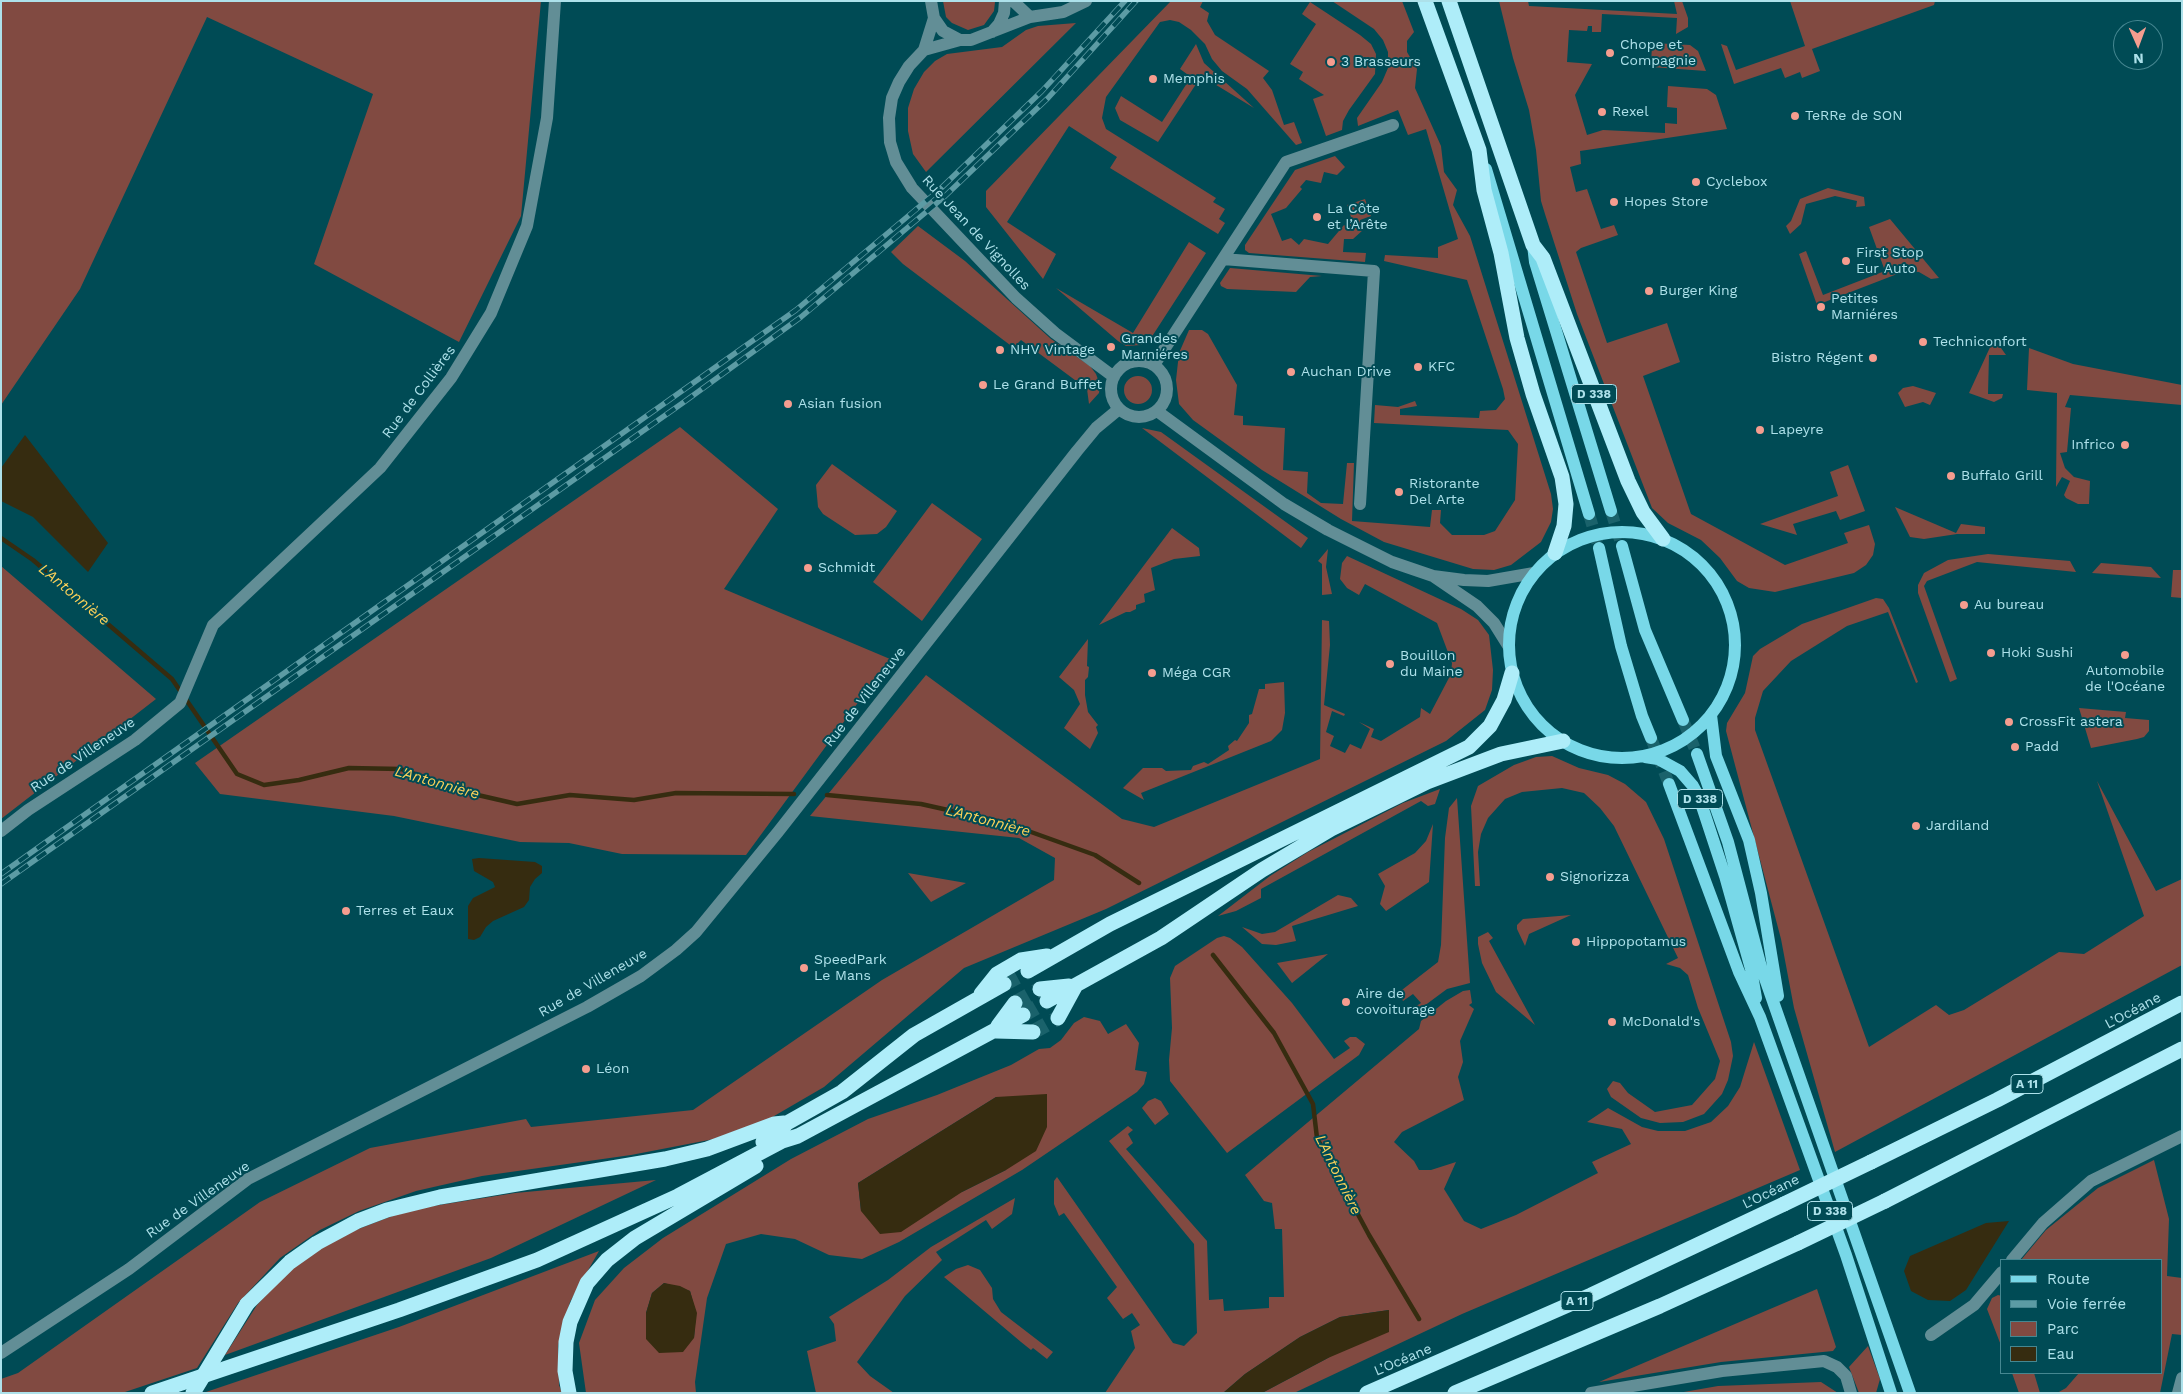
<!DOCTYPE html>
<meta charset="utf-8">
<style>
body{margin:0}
#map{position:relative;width:2183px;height:1394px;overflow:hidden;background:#004b55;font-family:"Work Sans",sans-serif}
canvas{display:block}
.frame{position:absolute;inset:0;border:2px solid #ade1ea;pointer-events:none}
.legend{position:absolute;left:2000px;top:1259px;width:162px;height:115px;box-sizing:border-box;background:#004b55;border:1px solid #458791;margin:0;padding:6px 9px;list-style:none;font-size:15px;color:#ade1ea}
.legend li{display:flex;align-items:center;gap:10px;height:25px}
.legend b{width:25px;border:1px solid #458791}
.north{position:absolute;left:2113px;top:20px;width:50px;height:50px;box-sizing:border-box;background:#004b55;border:1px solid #458791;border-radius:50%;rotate:178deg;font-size:14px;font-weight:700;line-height:20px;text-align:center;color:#ade1ea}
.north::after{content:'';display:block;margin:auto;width:18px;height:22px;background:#f59d8f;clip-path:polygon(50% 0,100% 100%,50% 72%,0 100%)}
</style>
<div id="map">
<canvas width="2183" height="1394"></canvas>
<div class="frame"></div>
<ul class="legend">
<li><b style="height:6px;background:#78d8e8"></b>Route</li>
<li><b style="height:6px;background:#5c9ba4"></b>Voie ferrée</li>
<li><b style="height:14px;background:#814a41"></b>Parc</li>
<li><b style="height:14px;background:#362c10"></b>Eau</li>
</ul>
<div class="north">N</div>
</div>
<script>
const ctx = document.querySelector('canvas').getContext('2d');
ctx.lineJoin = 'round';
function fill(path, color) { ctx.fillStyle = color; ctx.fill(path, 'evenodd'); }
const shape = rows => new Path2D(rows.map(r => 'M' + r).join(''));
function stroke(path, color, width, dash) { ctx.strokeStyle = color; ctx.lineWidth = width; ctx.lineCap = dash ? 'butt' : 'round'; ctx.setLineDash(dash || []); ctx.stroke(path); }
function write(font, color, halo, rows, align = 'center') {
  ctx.font = font + ' "Work Sans",sans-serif'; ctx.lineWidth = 4; ctx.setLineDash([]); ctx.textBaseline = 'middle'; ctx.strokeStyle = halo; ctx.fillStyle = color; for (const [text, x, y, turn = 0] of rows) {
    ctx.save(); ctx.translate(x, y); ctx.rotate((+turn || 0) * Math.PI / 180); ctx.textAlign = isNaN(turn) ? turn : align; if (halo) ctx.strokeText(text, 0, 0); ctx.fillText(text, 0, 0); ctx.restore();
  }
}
fill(shape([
 [1,1,541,1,521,216,459,342,314,264,373,94,207,17,80,289,1,405],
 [943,1,995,1,995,2,994,11,984,25,968,30,952,23,946,17],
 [1171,1,1203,1,1200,7,1209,13,1207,21,1215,35,1269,71,1263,78,1272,90,1284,125,1294,122,1302,143,1296,145,1247,89,1222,71,1212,59,1205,44,1191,30,1179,22,1170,20,1160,22,1106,97,1102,118,1106,129,1216,198,1213,202,1225,209,1219,219,1225,223,1218,234,1110,168,1117,157,1069,126,1007,222,1056,254,1043,279,986,207,986,191],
 [1332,1,1402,1,1414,32,1407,41,1407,52,1417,69,1415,88,1441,146,1444,172,1457,190,1453,205,1470,236,1551,494,1553,509,1551,522,1541,542,1511,565,1494,570,1473,569,1384,542,1341,519,1262,470,1193,420,1179,404,1176,380,1179,353,1189,330,1202,330,1208,334,1237,385,1234,415,1243,416,1243,425,1285,428,1283,470,1308,472,1307,493,1321,503,1343,504,1347,463,1354,463,1352,521,1430,527,1432,510,1441,510,1440,523,1452,535,1484,535,1495,531,1515,500,1518,444,1508,430,1374,423,1375,405,1398,407,1415,401,1417,406,1400,409,1400,415,1479,418,1480,411,1496,410,1505,399,1503,389,1467,280,1384,261,1385,255,1438,258,1438,247,1458,239,1426,129,1408,135,1398,110,1358,126,1357,118,1382,82,1388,68,1388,52,1383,40,1374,29],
 [1499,1,1528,1,1529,6,1677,14,1674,1,1682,1,1688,18,1688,27,1676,34,1677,18,1602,14,1601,32,1592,32,1592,26,1588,26,1587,31,1569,30,1567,62,1592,64,1575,95,1587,135,1603,130,1665,133,1665,123,1677,124,1677,108,1667,107,1668,86,1707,89,1716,95,1727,129,1580,151,1581,164,1570,167,1576,192,1587,189,1601,229,1614,225,1618,235,1581,248,1576,252,1607,343,1667,323,1680,362,1643,376,1691,514,1785,565,1848,543,1844,533,1869,525,1875,544,1873,555,1866,565,1854,573,1775,592,1749,588,1737,581,1720,558,1701,540,1668,523,1652,508,1577,314,1545,214,1541,201,1536,150,1529,110,1513,58],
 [1790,1,1935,1,1934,5,1812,49,1820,71,1802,78,1800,72,1785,78,1781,68,1734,84,1721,44,1727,46,1736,70,1805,46],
 [1310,2,1360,35,1371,44,1376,54,1375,74,1349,110,1343,121,1342,130,1326,136,1313,99,1324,95,1299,79,1303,72,1290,64,1316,24,1302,14],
 [1076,23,926,172,913,154,908,131,908,108,914,89,924,72,935,61,947,54,1002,47,1026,30,1038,26],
 [1652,43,1690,45,1698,51,1706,71,1651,67],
 [1196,44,1204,63,1254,108,1208,80,1200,78,1158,142,1120,120,1115,108,1121,96,1162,122,1191,77,1180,69],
 [1335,156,1345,167,1337,175,1324,172,1321,183,1306,180,1300,187,1302,189,1286,208,1271,214,1282,241,1291,238,1299,245,1304,239,1328,244,1344,225,1347,227,1352,220,1347,205,1365,199,1371,216,1360,220,1363,230,1353,239,1344,239,1343,252,1366,253,1365,262,1249,253,1245,250,1245,245,1295,170],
 [1828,188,1864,197,1865,206,1856,207,1857,201,1835,196,1806,204,1801,224,1790,234,1786,226,1791,221,1800,199],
 [1890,219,1939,278,1931,279,1919,272,1905,271,1817,305,1799,254,1806,251,1823,295,1885,271,1869,227],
 [918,226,965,261,1051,339,1090,366,1096,374,1100,385,1099,393,1089,404,1087,389,1021,340,1013,348,1010,345,903,264,891,252],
 [1189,242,1206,253,1151,338,1141,345,1126,346,1118,341,1056,288,1133,333],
 [1230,268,1322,276,1310,277,1296,292,1227,289,1221,286,1220,283],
 [1992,343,2001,348,2006,355,1989,355,1988,394,2003,394,2002,398,1994,402,1969,393],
 [2029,348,2073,364,2182,385,2182,405,2070,395,2065,407,2071,408,2067,452,2060,453,2065,468,2074,477,2090,481,2089,504,2078,504,2066,498,2064,495,2070,481,2062,477,2056,487,2057,393,2027,390],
 '1124 390a14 14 0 1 1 28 0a14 14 0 1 1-28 0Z',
 [1913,386,1936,393,1930,405,1923,402,1905,407,1898,393,1903,388],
 [680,427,778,509,724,589,890,659,746,855,622,854,569,843,520,842,394,816,220,794,195,763],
 [1142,428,1161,432,1308,538,1301,548],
 [832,464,897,511,886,527,877,534,855,535,823,514,818,507,816,485],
 [1848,465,1865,511,1840,520,1836,511,1793,524,1797,535,1760,524,1838,496,1830,472],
 [932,503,982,539,922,621,873,582],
 [1895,507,1956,533,1961,524,1985,527,1985,534,1957,534,1924,539,1910,537],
 [1172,528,1199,548,1200,556,1174,559,1151,568,1155,590,1144,594,1145,602,1136,605,1136,609,1130,612,1126,612,1099,625],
 [1328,549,1326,567,1332,594,1322,595,1322,564,1318,561],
 [1988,554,2070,561,2076,572,1977,562,1927,581,1924,586,1957,679,1950,682,1918,593,1918,585,1924,573,1948,560],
 [1347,556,1461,609,1478,620,1489,635,1493,670,1492,690,1485,710,1446,741,1106,909,964,968,824,1087,769,1119,714,1139,631,1155,482,1176,416,1191,359,1211,320,1230,280,1258,238,1303,197,1368,122,1393,1,1393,1,1379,18,1373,260,1202,370,1148,526,1119,531,1127,693,1110,882,980,1054,880,1055,858,1019,838,810,816,926,675,1122,819,1154,827,1320,759,1322,620,1329,621,1330,645,1324,705,1345,714,1344,716,1332,711,1326,732,1334,736,1330,746,1345,753,1350,744,1361,749,1370,729,1359,722,1374,729,1371,737,1381,741,1420,717,1421,708,1430,714,1451,674,1452,663,1437,623,1365,584,1359,595,1347,588,1340,579,1342,563],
 [2101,563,2151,567,2161,578,2092,573],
 [1,566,156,699,1,819],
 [2173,570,2182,570,2182,598,2171,597],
 [1876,598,1883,599,1889,608,1918,682,1916,683,1888,612,1847,626,1791,661,1763,691,1755,718,1755,730,1869,1047,1936,1005,1949,1015,1964,1010,2059,952,2084,954,2144,916,2097,781,2156,891,2182,879,2182,965,1835,1152,1794,1008,1781,939,1726,731,1727,723,1745,693,1753,656,1760,649,1802,624],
 [1088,639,1087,666,1089,667,1088,677,1085,680,1085,695,1088,712,1098,725,1096,727,1098,733,1090,749,1064,728,1080,704,1074,690,1059,677],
 [1284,682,1285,713,1282,730,1271,741,1141,793,1144,800,1123,788,1143,768,1162,768,1166,771,1191,770,1193,766,1204,762,1208,764,1229,750,1228,746,1235,740,1237,741,1249,723,1249,715,1252,714,1259,689,1265,689,1265,684],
 [2079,708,2126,712,2125,718,2149,720,2149,731,2144,737,2137,739,2091,748],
 [1552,756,1579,768,1608,775,1625,784,1646,802,1664,839,1731,1042,1733,1056,1728,1080,1722,1094,1704,1114,1683,1122,1660,1123,1641,1118,1611,1097,1607,1089,1613,1081,1620,1083,1628,1093,1655,1112,1692,1105,1715,1079,1720,1061,1698,1008,1688,975,1680,968,1666,964,1678,958,1614,826,1600,808,1584,793,1562,788,1522,792,1505,799,1488,818,1481,834,1478,852,1480,886,1475,886,1471,806,1478,786,1514,765,1536,757],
 [1440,789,1435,804,1428,806,1421,801,1261,889,1261,898,1236,911,1218,916,1270,876,1308,852,1403,803],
 [1457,798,1470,983,1447,989,1416,1012,1413,1008,1421,1003,1413,994,1403,1001,1398,993,1438,962,1441,945,1445,838,1449,808],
 [1433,824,1429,882,1386,911,1380,904,1385,886,1378,874,1415,853,1426,841],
 [908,873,966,883,931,902],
 [1338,895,1351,898,1358,906,1292,926,1296,941,1276,945,1262,944,1242,927,1262,934,1275,932],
 [1571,915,1529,934,1525,946,1517,929,1517,925,1523,919],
 [1488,932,1493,938,1489,941,1535,1025,1496,992,1482,963,1478,944,1478,937],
 [1224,936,1230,938,1242,947,1292,1003,1334,1059,1350,1048,1344,1041,1350,1037,1356,1037,1365,1044,1359,1055,1227,1153,1170,1081,1169,1060,1172,1028,1170,978,1175,966,1217,938],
 [1328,954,1292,983,1277,963],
 [1470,990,1472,1003,1469,1005,1474,1009,1460,1041,1463,1062,1458,1077,1464,1100,1402,1132,1394,1142,1414,1161,1419,1170,1431,1170,1456,1162,1444,1189,1464,1221,1481,1229,1516,1215,1598,1173,1592,1162,1631,1144,1622,1129,1587,1122,1608,1108,1642,1127,1658,1131,1685,1131,1711,1122,1728,1106,1740,1087,1754,1042,1800,1170,1462,1314,1294,1393,1262,1393,1328,1358,1389,1310,1340,1317,1300,1337,1245,1374,1223,1393,1105,1393,1135,1348,1131,1331,1140,1325,1132,1313,1123,1319,1107,1298,1117,1287,1064,1213,1059,1216,1054,1204,1054,1181,1057,1177,1173,1343,1184,1346,1197,1333,1194,1244,1109,1141,1128,1126,1133,1130,1128,1134,1133,1143,1126,1149,1207,1241,1209,1300,1223,1299,1224,1311,1269,1308,1269,1297,1284,1297,1282,1229,1275,1229,1272,1203,1264,1201,1245,1175,1419,1029,1421,1021,1446,1001,1463,991],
 [1084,1017,1100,1021,1108,1034,1126,1024,1139,1043,1135,1070,1147,1072,1144,1084,1137,1092,1022,1170,899,1242,862,1259,829,1255,795,1239,761,1234,726,1244,707,1298,695,1382,696,1393,586,1393,579,1343,595,1300,624,1268,663,1238,791,1159,868,1119,937,1095,1011,1065,1039,1049,1050,1048,1061,1040,1074,1023],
 [996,1097,1006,1170,962,1192,861,1211,858,1183],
 [664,1283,690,1291,696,1313,694,1338,646,1313,652,1293],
 [1155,1098,1161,1101,1169,1114,1155,1125,1142,1108,1148,1101],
 [2154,1160,2169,1219,2167,1276,2182,1278,2182,1335,2172,1334,2160,1393,2057,1393,2066,1388,2079,1373,2162,1373,2162,1260,2021,1260,2046,1230,2098,1188],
 [656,1180,491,1258,225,1355,257,1305,281,1279,309,1254,340,1236,408,1210,515,1193],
 [1015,1198,1012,1214,992,1229,986,1220,936,1252,942,1260,905,1296,857,1362,870,1376,894,1393,816,1393,807,1351,836,1341,834,1324,829,1317,888,1280,931,1247],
 [599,1251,570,1302,558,1346,559,1385,562,1393,203,1393,399,1327],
 [968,1265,980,1270,992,1288,993,1299,1001,1312,1053,1352,1047,1359,1033,1348,1031,1350,1021,1342,944,1277,956,1269],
 [1817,1289,1836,1347,1833,1351,1721,1362,1599,1382],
 [1998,1295,2002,1296,2002,1348,1987,1309,1992,1298],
 [1868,1346,1880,1379,1876,1393,1859,1393,1849,1367],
 [2012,1373,2034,1373,2040,1393,2019,1393],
 [1821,1382,1838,1393,1678,1393,1718,1386]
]), '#814a41');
fill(shape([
 [25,435,108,543,88,572,33,517,1,501,1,468],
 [479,858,535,862,542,866,542,873,535,879,530,887,529,900,524,907,493,921,486,927,480,937,474,940,468,939,468,906,473,898,495,887,493,882,474,871,472,859],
 [1047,1094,1047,1127,1036,1151,1006,1170,962,1192,901,1232,880,1234,861,1211,858,1183,996,1097],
 [2009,1221,1966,1290,1950,1301,1928,1300,1911,1291,1904,1271,1910,1256,1986,1223],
 [664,1283,680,1286,690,1291,697,1313,694,1338,683,1352,659,1353,646,1339,646,1313,652,1293],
 [1389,1310,1389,1332,1328,1358,1262,1393,1223,1393,1245,1374,1300,1337,1340,1317]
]), '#362c10');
stroke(shape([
 [1,538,33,560,172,679,237,774,264,785,299,780,349,768,401,769,469,793,517,804,570,795,634,800,676,793,794,794],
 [827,795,921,804,1006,823,1095,855,1139,883],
 [1213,955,1274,1033,1313,1104,1317,1138,1369,1235,1419,1319]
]), '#362c10', 4.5);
stroke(shape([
 [1611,511,1622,546],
 [1589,514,1599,548],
 [1683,720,1697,754],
 [1651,738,1669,784]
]), '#1a626b', 12, [12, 6]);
stroke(shape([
 [1004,984,1028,971],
 [1015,1003,1040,989],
 [1023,1015,1047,1001],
 [1033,1032,1058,1018]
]), '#1a626b', 15, [15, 8]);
stroke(shape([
 [931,1,934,18,943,31,960,40,971,40,1030,17,1063,12,1086,1],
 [1013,1,1030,17],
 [992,32,999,24,1004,13,1005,1],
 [960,40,924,50,909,66,899,82,892,98,889,118,890,142,896,162,912,188,1016,298,1055,333,1114,377],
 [924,50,934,18],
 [1223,259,1374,271,1360,504],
 '1111 389a28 28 0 1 1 56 0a28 28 0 1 1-56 0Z',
 [1154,365,1286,162,1393,125],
 [1157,411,1284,504,1328,530,1392,562,1433,576,1464,580,1488,581,1534,573],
 [1433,576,1477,606,1494,623,1509,647],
 [1,831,28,810,135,740,180,703,213,625,380,468,451,378,491,313,527,226,547,118,555,1],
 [2012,1260,2043,1223,2091,1181,2182,1136],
 [1931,1335,1974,1305,2002,1272],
 [1,1353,129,1269,248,1179,587,1007,641,976,676,950,696,932,778,832,1077,451,1096,428,1119,409],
 [1591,1393,1722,1371,1824,1361,1837,1367,1846,1376,1851,1393],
 [2178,1393,2182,1378]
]), '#628e96', 12);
stroke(shape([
 [1486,169,1589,514],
 [1533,245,1535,262,1611,511],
 '1509 645a113 113 0 1 1 226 0a113 113 0 1 1-226 0Z',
 [1622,546,1645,630,1683,720],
 [1599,548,1621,646,1642,716,1651,738],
 [1711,715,1716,756,1749,840,1761,893,1778,996],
 [1697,754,1728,842,1761,967,1910,1393],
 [1645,757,1658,759,1680,771,1693,786,1699,797,1725,876,1751,969,1756,998],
 [1669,784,1739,972,1760,1017,1846,1255,1891,1393]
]), '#78d8e8', 12);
stroke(shape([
 [1425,1,1479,150,1484,190,1501,253,1517,338,1533,394,1562,477,1566,504,1564,526,1555,553],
 [1449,1,1533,245,1543,258,1628,481,1643,512,1663,539],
 [1028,971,1110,924,1469,747,1490,726,1504,700,1512,673],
 [1040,989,1069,986],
 [981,994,997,974,1021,960,1047,956],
 [1047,1001,1161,938,1262,870,1331,829,1427,782,1501,754,1563,741],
 [1058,1018,1076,985],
 [998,1026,1015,1003],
 [996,1031,1033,1032],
 [763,1142,776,1135,787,1123,842,1092,914,1035,1004,984],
 [1871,1162,1997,1100,2182,1003],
 [1885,1201,2182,1049],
 [247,1304,290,1262,317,1243,358,1221,387,1210,440,1197,665,1159,707,1149,774,1124,784,1123],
 [152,1393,399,1310,537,1260,678,1196,782,1141,798,1136,1023,1015],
 [569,1393,565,1371,566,1342,570,1322,587,1283,607,1260,635,1238,756,1166],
 [1367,1393,1591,1295,1784,1204],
 [1455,1393,1660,1306,1798,1243]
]), '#aeedf9', 15);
const rail = shape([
 [1,874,796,310,938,191,1042,91,1125,1],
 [1,884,684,402,801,317,944,197,1048,98,1136,1]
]);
stroke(rail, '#5c9ba4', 5.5);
stroke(rail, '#004b55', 4, [11]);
stroke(shape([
 [1784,1204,1871,1162],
 [1798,1243,1885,1201],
 [193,1393,247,1304]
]), '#aeedf9', 15);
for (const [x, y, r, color] of [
 [1610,53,5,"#f59d8f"],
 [1331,62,5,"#f59d8f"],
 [1153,79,5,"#f59d8f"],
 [1602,112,5,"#f59d8f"],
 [1795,116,5,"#f59d8f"],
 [1696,182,5,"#f59d8f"],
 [1614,202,5,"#f59d8f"],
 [1317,217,5,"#f59d8f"],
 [1846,261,5,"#f59d8f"],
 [1649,291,5,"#f59d8f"],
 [1821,307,5,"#f59d8f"],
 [1923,342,5,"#f59d8f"],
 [1111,347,5,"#f59d8f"],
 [1000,350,5,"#f59d8f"],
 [1873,358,5,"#f59d8f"],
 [1418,367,5,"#f59d8f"],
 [1291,372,5,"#f59d8f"],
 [983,385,5,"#f59d8f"],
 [788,404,5,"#f59d8f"],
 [1760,430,5,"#f59d8f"],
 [2125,445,5,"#f59d8f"],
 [1951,476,5,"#f59d8f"],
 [1399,492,5,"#f59d8f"],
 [808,568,5,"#f59d8f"],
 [1964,605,5,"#f59d8f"],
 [1991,653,5,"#f59d8f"],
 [2125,655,5,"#f59d8f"],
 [1390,664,5,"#f59d8f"],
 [1152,673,5,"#f59d8f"],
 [2009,722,5,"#f59d8f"],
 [2015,747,5,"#f59d8f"],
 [1916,826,5,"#f59d8f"],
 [1550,877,5,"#f59d8f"],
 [346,911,5,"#f59d8f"],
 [1576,942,5,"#f59d8f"],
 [804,968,5,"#f59d8f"],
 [1346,1002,5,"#f59d8f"],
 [1612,1022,5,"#f59d8f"],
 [586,1069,5,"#f59d8f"]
]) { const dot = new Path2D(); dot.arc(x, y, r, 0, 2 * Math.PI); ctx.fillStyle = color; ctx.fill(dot); stroke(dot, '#004b55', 2); }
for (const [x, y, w] of [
 [1594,394,45],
 [1700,799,45],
 [2027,1084,32],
 [1830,1211,45],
 [1577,1301,32]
]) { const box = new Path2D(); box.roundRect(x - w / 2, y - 9.5, w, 19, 4); ctx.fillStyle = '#004b55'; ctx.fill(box); stroke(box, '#ade1ea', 1); }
write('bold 12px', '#ade1ea', null, [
 ["D 338",1594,394],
 ["D 338",1700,799],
 ["A 11",2027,1084],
 ["D 338",1830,1211],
 ["A 11",1577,1301]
]);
write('14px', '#ade1ea', '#004b55', [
 ["Chope et",1620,45],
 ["Compagnie",1620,61],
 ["3 Brasseurs",1341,62],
 ["Memphis",1163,79],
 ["Rexel",1612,112],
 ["TeRRe de SON",1805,116],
 ["Cyclebox",1706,182],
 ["Hopes Store",1624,202],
 ["La Côte",1327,209],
 ["et l’Arête",1327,225],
 ["First Stop",1856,253],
 ["Eur Auto",1856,269],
 ["Burger King",1659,291],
 ["Petites",1831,299],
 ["Marniéres",1831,315],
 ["Grandes",1121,339],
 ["Marniéres",1121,355],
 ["Techniconfort",1933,342],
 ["NHV Vintage",1010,350],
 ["Bistro Régent",1863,358,"right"],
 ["KFC",1428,367],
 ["Auchan Drive",1301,372],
 ["Le Grand Buffet",993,385],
 ["Asian fusion",798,404],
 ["Lapeyre",1770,430],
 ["Infrico",2115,445,"right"],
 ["Buffalo Grill",1961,476],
 ["Ristorante",1409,484],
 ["Del Arte",1409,500],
 ["Schmidt",818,568],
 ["Au bureau",1974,605],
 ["Hoki Sushi",2001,653],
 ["Bouillon",1400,656],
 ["du Maine",1400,672],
 ["Automobile",2125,671,"center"],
 ["de l'Océane",2125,687,"center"],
 ["Méga CGR",1162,673],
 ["CrossFit astera",2019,722],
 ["Padd",2025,747],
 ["Jardiland",1926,826],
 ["Signorizza",1560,877],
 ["Terres et Eaux",356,911],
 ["Hippopotamus",1586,942],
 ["SpeedPark",814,960],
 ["Le Mans",814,976],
 ["Aire de",1356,994],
 ["covoiturage",1356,1010],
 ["McDonald's",1622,1022],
 ["Léon",596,1069]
], 'left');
write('14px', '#ade1ea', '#004b55', [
 ["Rue Jean de Vignolles",976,233,47],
 ["Rue de Collières",419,392,-53],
 ["Rue de Villeneuve",865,697,-52],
 ["Rue de Villeneuve",83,755,-34],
 ["Rue de Villeneuve",593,983,-30],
 ["L’Océane",2133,1011,-28],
 ["L’Océane",1771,1192,-26],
 ["Rue de Villeneuve",198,1200,-35],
 ["L’Océane",1403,1360,-23]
]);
write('italic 15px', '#fad059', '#004b55', [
 ["L'Antonnière",74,595,40],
 ["L'Antonnière",437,783,16],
 ["L'Antonnière",988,821,15],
 ["L'Antonnière",1338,1175,64]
]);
</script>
